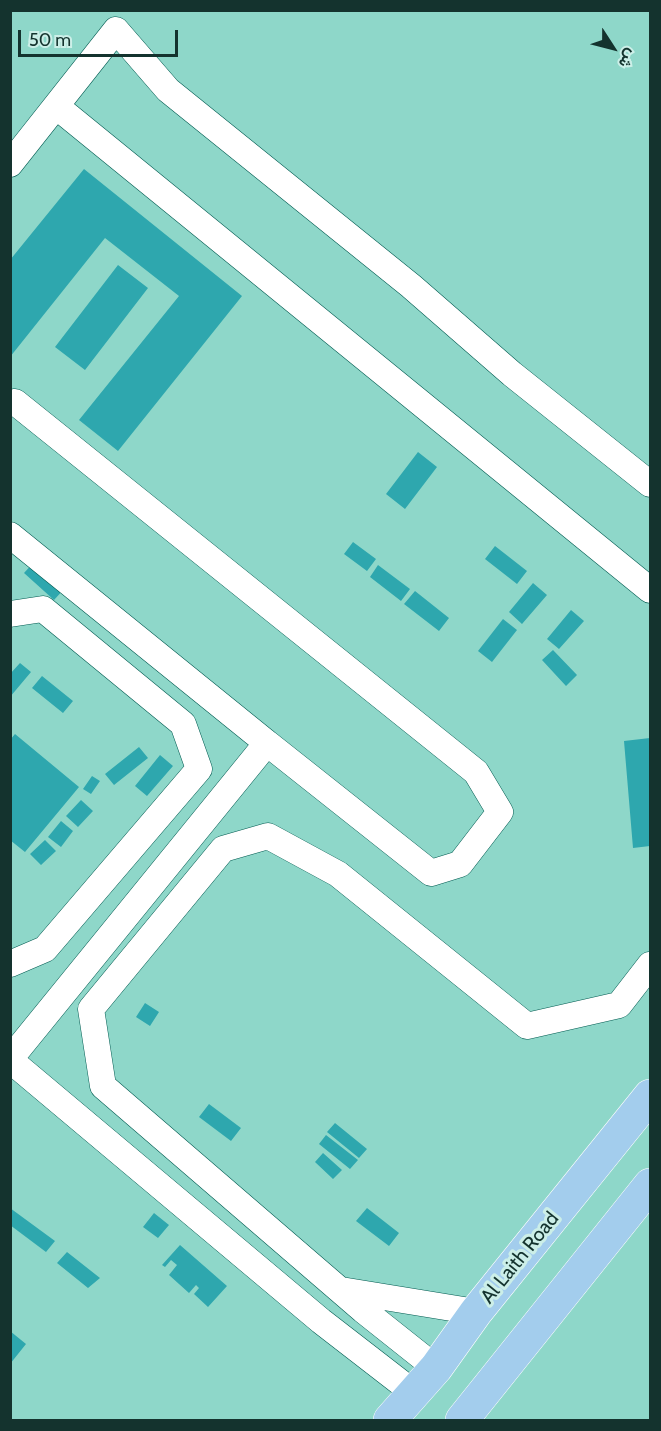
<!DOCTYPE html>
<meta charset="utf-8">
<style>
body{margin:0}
#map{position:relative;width:661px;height:1431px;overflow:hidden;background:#8ed7c9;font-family:Cabin,Vazirmatn,sans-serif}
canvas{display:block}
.frame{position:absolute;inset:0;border:12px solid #14332e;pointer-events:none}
.north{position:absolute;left:583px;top:18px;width:60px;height:60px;-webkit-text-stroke:4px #ccefe8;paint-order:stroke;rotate:126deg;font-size:16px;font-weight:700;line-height:24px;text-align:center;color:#14332e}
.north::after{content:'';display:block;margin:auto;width:21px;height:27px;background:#14332e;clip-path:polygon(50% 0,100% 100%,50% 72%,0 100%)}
.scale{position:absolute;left:18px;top:30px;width:160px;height:27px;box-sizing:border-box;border:3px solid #14332e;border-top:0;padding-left:8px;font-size:18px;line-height:21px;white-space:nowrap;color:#14332e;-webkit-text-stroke:4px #ccefe8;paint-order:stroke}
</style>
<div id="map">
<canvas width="661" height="1431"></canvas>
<div class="frame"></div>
<div class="north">ش</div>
<div class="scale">50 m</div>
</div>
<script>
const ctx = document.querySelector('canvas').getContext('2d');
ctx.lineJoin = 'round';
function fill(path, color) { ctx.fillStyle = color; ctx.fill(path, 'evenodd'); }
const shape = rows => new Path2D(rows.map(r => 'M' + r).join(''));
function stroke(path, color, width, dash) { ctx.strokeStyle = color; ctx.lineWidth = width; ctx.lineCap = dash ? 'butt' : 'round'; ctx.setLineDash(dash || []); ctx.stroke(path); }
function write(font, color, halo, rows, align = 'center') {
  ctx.font = font + ' Cabin,sans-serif'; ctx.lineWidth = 6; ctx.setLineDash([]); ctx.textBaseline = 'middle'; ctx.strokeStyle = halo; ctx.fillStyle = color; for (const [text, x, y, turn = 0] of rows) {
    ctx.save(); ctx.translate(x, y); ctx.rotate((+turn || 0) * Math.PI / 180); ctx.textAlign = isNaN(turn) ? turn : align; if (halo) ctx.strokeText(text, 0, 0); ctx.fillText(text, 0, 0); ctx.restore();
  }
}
fill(shape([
 [84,169,242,296,118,451,79,420,179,296,105,238,10,357,10,260],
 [118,265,148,288,85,370,55,347],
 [418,452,437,467,405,509,386,494],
 [353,542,376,559,367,571,344,554],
 [495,546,527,571,517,584,485,559],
 [35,561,65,588,54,600,24,573],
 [378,565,410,589,401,601,370,577],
 [533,583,547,595,522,624,509,612],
 [415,591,449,618,439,631,404,604],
 [571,610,584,621,559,649,547,639],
 [503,619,517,630,492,662,478,651],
 [553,650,577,675,566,686,542,660],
 [20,663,31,672,10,697,10,674],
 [42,676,73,701,63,713,32,688],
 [15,734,79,787,25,852,10,840,10,740],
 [650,738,650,846,633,848,624,741],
 [139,747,148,758,114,785,105,774],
 [160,755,173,766,147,796,135,786],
 [92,776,100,781,91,794,83,789],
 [81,800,93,811,78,827,66,816],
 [61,821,73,831,61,847,48,837],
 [45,840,56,851,41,865,30,854],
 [145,1003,159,1012,150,1026,136,1017],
 [209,1104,241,1128,231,1141,199,1117],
 [335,1123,367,1149,359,1158,327,1132],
 [326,1135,358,1160,350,1169,319,1144],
 [323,1153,342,1170,333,1179,315,1162],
 [10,1208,55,1241,46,1252,10,1225],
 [367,1208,399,1233,389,1246,356,1221],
 [154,1213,169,1225,158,1238,143,1227],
 [180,1245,227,1286,208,1307,194,1294,199,1288,196,1285,189,1293,169,1275,177,1265,171,1260,165,1267,162,1265],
 [67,1252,100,1278,88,1288,57,1263],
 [10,1331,26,1344,10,1364]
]), '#2ea7ae');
const minor = shape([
 [56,106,650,590],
 [10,164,116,30,168,90,411,286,512,374,650,484],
 [15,402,476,772,500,812,460,864,431,873,267,743],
 [10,535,267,743,10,1059],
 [10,614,43,609,183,724,199,769,45,949,10,964],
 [10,1060,321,1321,414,1393],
 [341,1290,476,1312],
 [436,1368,363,1310,103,1086,91,1009,223,849,268,836,338,874,527,1026,619,1005,650,965]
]);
const highway = shape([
 [390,1420,436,1368,476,1312,650,1096],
 [462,1420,650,1185]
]);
stroke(minor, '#025b51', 27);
stroke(highway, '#fff', 34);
stroke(minor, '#fff', 26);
stroke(highway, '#a3cded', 33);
write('20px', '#14332e', '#ccefe8', [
 ["Al Laith Road",520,1258,-51]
]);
</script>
